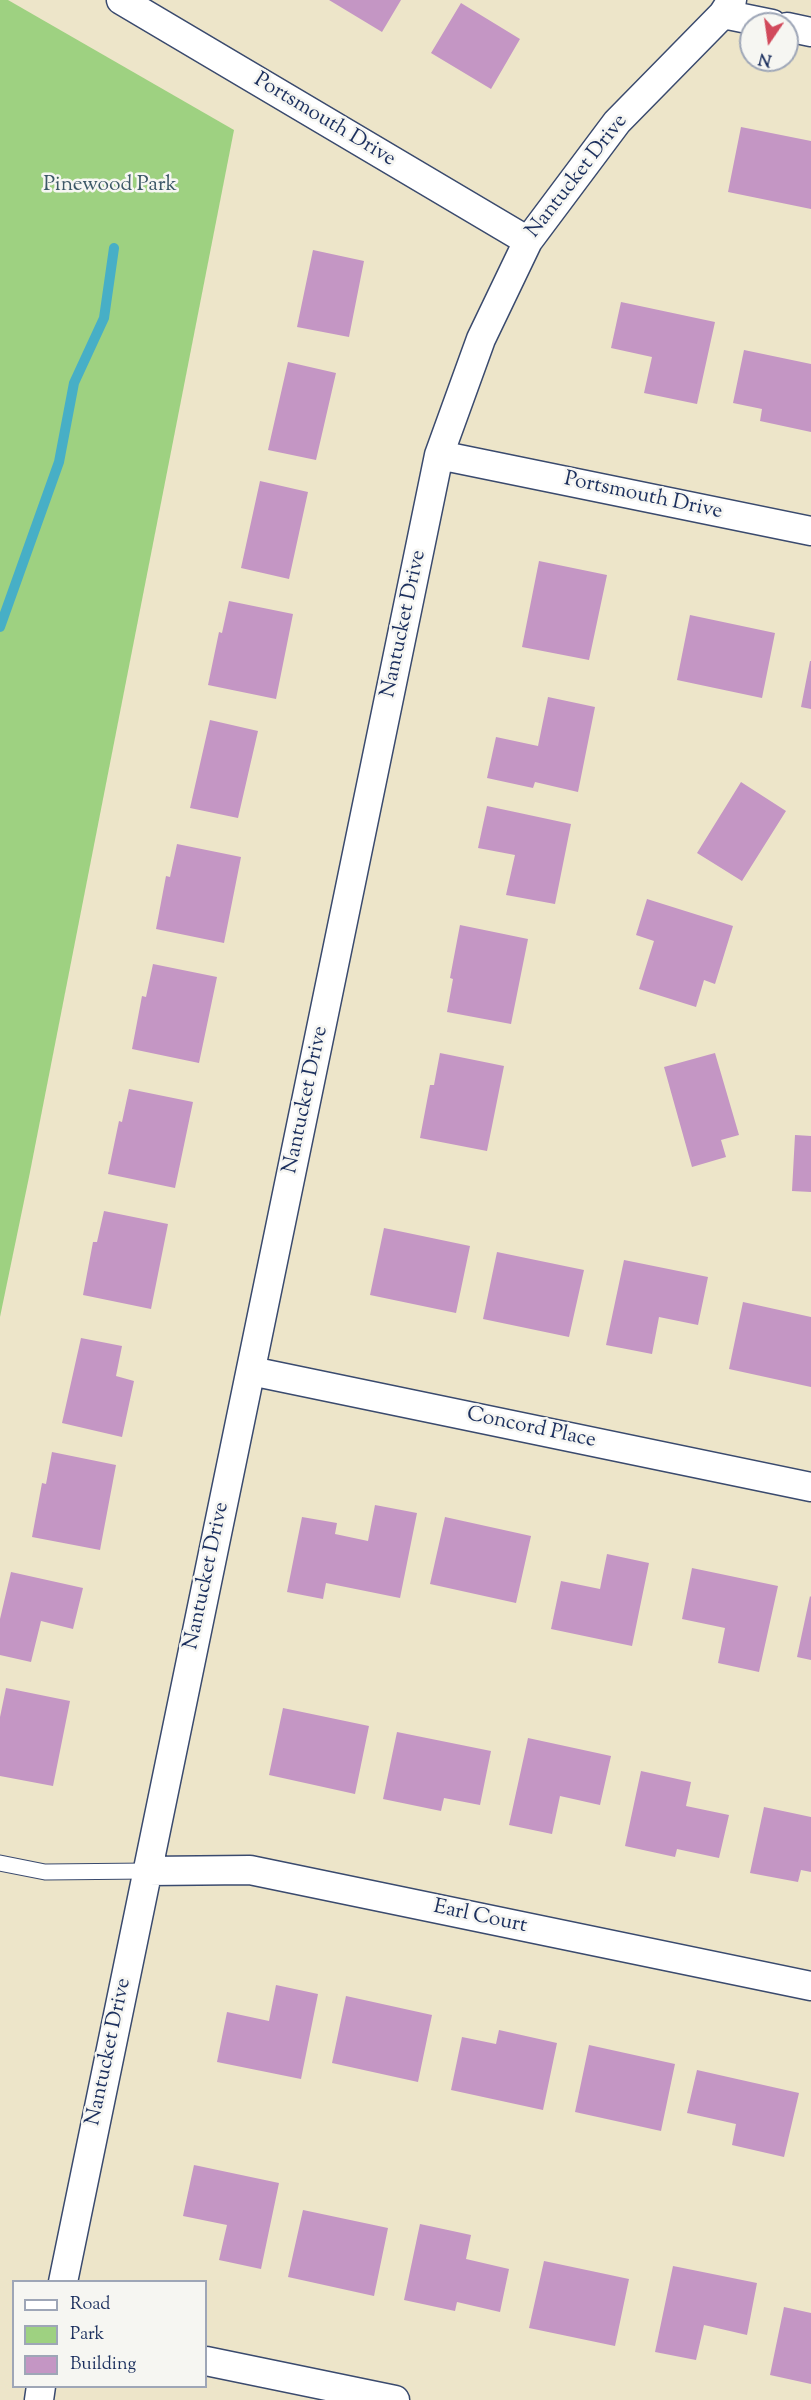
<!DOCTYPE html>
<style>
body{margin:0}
#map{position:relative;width:811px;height:2400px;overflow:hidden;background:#ede5c9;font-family:"Sorts Mill Goudy",serif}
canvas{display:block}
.legend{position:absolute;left:12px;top:2280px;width:195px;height:108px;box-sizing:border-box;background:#f6f6f2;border:2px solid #9ea6b7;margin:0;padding:8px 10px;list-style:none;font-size:18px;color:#1b2f5e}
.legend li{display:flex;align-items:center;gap:12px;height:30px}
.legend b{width:30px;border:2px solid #9ea6b7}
.north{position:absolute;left:739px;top:12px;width:60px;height:60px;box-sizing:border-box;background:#f6f6f2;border:2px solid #9ea6b7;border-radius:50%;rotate:193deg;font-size:16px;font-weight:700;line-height:24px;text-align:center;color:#1b2f5e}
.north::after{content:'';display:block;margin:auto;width:21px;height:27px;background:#d1495b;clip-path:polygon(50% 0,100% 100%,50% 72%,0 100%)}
</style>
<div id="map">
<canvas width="811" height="2400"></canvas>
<ul class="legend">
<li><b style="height:8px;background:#fff"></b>Road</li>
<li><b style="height:16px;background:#9ed181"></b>Park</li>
<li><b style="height:16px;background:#c496c4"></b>Building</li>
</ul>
<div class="north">N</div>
</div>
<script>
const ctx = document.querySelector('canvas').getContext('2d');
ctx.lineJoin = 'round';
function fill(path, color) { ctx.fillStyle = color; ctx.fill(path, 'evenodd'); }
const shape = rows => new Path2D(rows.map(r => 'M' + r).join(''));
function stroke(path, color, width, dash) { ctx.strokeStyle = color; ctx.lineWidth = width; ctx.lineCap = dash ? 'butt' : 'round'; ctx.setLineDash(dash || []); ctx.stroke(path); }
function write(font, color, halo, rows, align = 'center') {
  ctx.font = font + ' "Sorts Mill Goudy",serif'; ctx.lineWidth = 5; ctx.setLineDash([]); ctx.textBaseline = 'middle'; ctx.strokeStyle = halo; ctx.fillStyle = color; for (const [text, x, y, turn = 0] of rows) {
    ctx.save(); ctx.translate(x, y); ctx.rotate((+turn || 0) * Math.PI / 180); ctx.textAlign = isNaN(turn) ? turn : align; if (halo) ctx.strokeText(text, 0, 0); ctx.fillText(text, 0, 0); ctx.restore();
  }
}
fill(shape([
 [0,0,8,0,234,130,29,1177,0,1317]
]), '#9ed181');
stroke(shape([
 [0,627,59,462,74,383,104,318,114,248]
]), '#47afc6', 10);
fill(shape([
 [329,0,401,0,382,32],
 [461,3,520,39,491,89,431,53],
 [741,127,811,141,811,209,728,192],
 [313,250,364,261,349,337,297,327],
 [621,302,715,322,697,404,644,393,652,357,611,348],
 [744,350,811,364,811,432,760,421,762,409,733,403],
 [288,362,336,373,316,460,268,450],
 [260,481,308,492,289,579,241,568],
 [539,561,607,575,589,660,522,647],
 [229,601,293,614,276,699,208,685,219,632,222,633],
 [690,615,775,633,762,698,677,680],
 [810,661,811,661,811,709,801,707],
 [548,697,595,707,578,792,535,782,533,788,487,778,496,737,538,746],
 [210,720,258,731,238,818,190,808],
 [741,782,786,811,742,881,697,853],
 [487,806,571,824,555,904,506,895,515,855,478,848],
 [177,844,241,857,224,943,156,929,166,876,170,877],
 [647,899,733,926,715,984,704,980,696,1007,639,989,654,941,636,935],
 [460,925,528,939,511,1024,447,1012,453,979,450,978],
 [153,964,217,977,199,1063,132,1049,142,996,146,997],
 [440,1053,504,1066,487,1151,420,1138,430,1085,434,1085],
 [715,1053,739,1135,721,1140,726,1157,692,1167,664,1067],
 [129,1089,193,1102,175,1188,108,1174,119,1121,122,1122],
 [795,1135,811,1136,811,1192,792,1191],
 [104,1211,168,1224,151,1309,83,1295,93,1242,97,1242],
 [384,1228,470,1246,456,1313,370,1295],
 [497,1252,584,1270,569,1337,483,1319],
 [624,1260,708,1277,698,1325,659,1317,652,1354,606,1345],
 [743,1302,811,1317,811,1387,729,1369],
 [81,1338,122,1346,116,1376,134,1381,122,1437,62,1423],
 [52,1452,116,1465,100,1550,32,1537,42,1483,46,1484],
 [375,1505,417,1513,400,1598,326,1583,323,1599,287,1592,302,1517,337,1523,335,1534,368,1541],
 [445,1517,531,1536,516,1603,430,1584],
 [607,1554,649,1563,632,1646,551,1629,561,1581,600,1589],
 [692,1568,778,1586,759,1672,718,1663,725,1628,682,1619],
 [11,1572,83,1588,73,1629,41,1621,31,1662,0,1655,0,1619],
 [810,1596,811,1597,811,1660,797,1657],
 [6,1688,70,1701,53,1786,0,1776,0,1717],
 [283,1708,369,1726,355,1794,269,1775],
 [397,1732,491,1751,480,1805,444,1798,441,1811,383,1799],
 [528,1738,611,1756,600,1805,560,1796,552,1834,509,1825],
 [641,1771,691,1782,686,1806,729,1815,719,1858,677,1849,675,1857,625,1846],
 [764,1807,811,1817,811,1872,801,1870,798,1882,750,1873],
 [276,1985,318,1994,301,2079,217,2062,227,2012,269,2021],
 [346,1996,432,2015,418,2082,332,2063],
 [499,2030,557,2043,543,2110,451,2090,462,2037,496,2044],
 [589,2045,675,2064,661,2131,575,2112],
 [697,2070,799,2093,784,2157,732,2145,736,2124,687,2113],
 [194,2165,279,2183,261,2269,219,2260,227,2225,183,2216],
 [303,2210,388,2228,374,2296,288,2277],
 [420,2224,471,2235,466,2259,509,2269,500,2312,457,2302,455,2311,404,2300],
 [544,2261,629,2279,615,2346,529,2328],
 [673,2266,757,2283,747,2335,704,2325,696,2360,655,2352],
 [784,2307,811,2313,811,2384,770,2375]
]), '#c496c4');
const service = shape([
 [0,1863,45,1872,148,1871]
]);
const minor = shape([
 [121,0,528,241],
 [723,14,772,24],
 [787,27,811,32],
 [439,455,811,531],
 [251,1371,811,1487],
 [148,1871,250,1870,811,1986],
 [63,2282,439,455,481,339,528,241,617,122,723,14,732,0],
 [206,2361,395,2400],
 [39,2400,41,2386]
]);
stroke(service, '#3a4a6e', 17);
stroke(minor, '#3a4a6e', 31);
stroke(service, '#fff', 15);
stroke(minor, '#fff', 28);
write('21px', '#1b2f5e', '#f6f6f2', [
 ["Portsmouth Drive",324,121,31],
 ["Nantucket Drive",578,177,-52],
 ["Portsmouth Drive",643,497,12],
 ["Nantucket Drive",405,624,-78],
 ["Nantucket Drive",307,1100,-78],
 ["Concord Place",531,1429,12],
 ["Nantucket Drive",208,1576,-78],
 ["Earl Court",480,1918,12],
 ["Nantucket Drive",110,2052,-78]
]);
write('21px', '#3c5867', '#f6f6f2', [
 ["Pinewood Park",110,186]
]);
</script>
